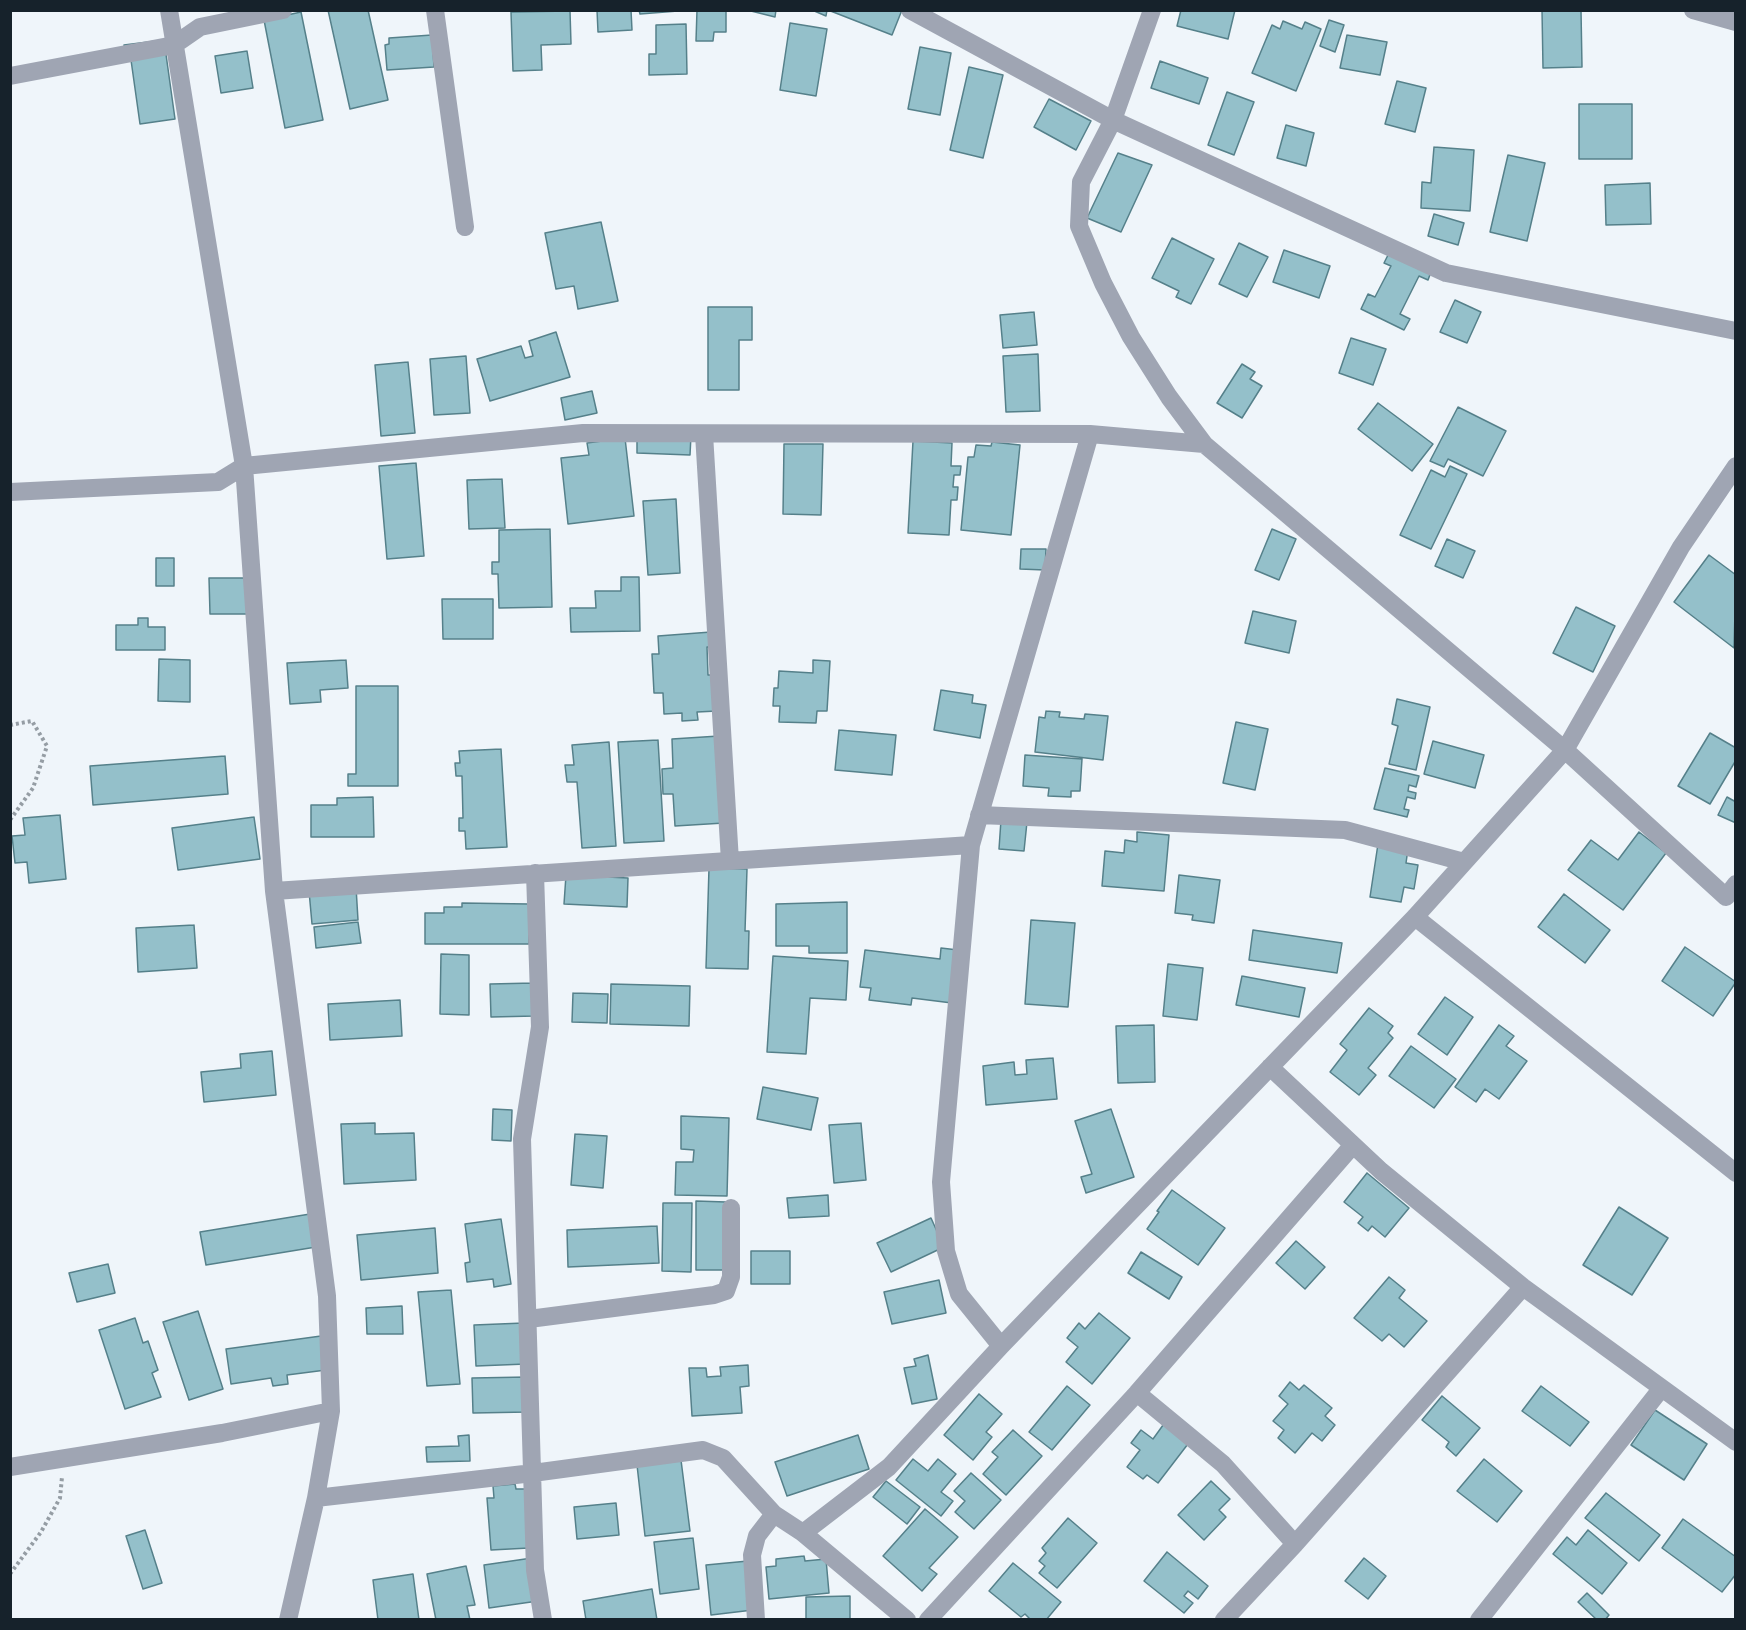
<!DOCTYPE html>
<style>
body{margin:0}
#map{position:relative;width:1746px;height:1630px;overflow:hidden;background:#eff5fa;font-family:Commissioner,sans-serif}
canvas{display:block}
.frame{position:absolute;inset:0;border:12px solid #16222b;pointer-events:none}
</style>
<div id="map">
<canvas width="1746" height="1630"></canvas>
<div class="frame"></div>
</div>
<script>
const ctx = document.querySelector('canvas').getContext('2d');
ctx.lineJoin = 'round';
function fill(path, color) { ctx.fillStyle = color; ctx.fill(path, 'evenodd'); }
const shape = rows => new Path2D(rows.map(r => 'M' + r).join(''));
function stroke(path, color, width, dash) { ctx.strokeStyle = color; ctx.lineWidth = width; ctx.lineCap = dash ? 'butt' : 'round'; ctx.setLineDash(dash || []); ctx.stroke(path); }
const building = shape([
 [328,10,368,10,388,100,350,109,328,10],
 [597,10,631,10,632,30,598,32,597,10],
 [639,10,677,10,678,11,640,14,639,10],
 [697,10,726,10,726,32,714,32,713,41,696,41,697,10],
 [747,10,776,10,775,17,747,10],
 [812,10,827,10,826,16,812,10],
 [828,10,902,10,892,35,828,10],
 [1181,10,1235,10,1228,39,1177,26,1181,10],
 [1542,10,1581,10,1582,67,1543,68,1542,10],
 [570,11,571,44,541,45,542,70,513,71,511,12,570,11],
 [301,12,323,120,285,128,264,20,301,12],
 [1329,20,1344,25,1335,52,1320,46,1329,20],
 [1283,21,1302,29,1305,22,1321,29,1296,91,1252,73,1272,25,1280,29,1283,21],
 [790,23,827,29,816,96,780,90,790,23],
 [686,24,687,74,649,75,649,54,656,54,656,25,686,24],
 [432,35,434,67,387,70,385,45,389,44,389,38,432,35],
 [1347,35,1387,42,1380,75,1340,68,1347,35],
 [164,40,175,119,140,124,131,60,126,61,124,45,164,40],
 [920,47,951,53,940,115,908,109,920,47],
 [247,51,253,88,221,93,215,56,247,51],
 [1160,61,1208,78,1199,104,1151,88,1160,61],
 [969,67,1003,75,983,158,950,150,969,67],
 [1397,81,1426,88,1415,132,1385,124,1397,81],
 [1227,92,1254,102,1234,155,1208,145,1227,92],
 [1049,99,1091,121,1076,150,1034,127,1049,99],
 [1579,104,1632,104,1632,159,1579,159,1579,104],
 [1286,125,1314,133,1306,166,1277,158,1286,125],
 [1434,147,1474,150,1470,211,1421,208,1422,182,1431,183,1434,147],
 [1118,153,1152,165,1121,232,1087,218,1118,153],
 [1508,155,1545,163,1527,241,1490,232,1508,155],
 [1650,183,1651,224,1606,225,1605,185,1650,183],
 [1434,214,1464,223,1458,245,1428,236,1434,214],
 [601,222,618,301,578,309,574,286,556,289,545,233,601,222],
 [1172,238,1214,259,1191,304,1176,297,1179,291,1152,278,1172,238],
 [1239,243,1268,257,1247,297,1219,284,1239,243],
 [1284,250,1330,266,1319,298,1273,282,1284,250],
 [1390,251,1431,272,1428,280,1419,276,1400,314,1410,319,1404,330,1361,309,1368,294,1375,297,1391,266,1384,263,1390,251],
 [1455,300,1481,312,1467,343,1440,332,1455,300],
 [708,307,752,307,752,340,739,340,739,390,708,390,708,307],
 [1034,312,1037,345,1003,348,1000,315,1034,312],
 [556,332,570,377,490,401,477,359,521,346,525,358,533,356,529,341,556,332],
 [1351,338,1386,349,1373,385,1339,373,1351,338],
 [1038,354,1040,411,1006,412,1003,356,1038,354],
 [466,356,470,413,434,415,430,359,466,356],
 [408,362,415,433,381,436,375,365,408,362],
 [1242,364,1255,372,1250,379,1262,386,1242,418,1217,403,1242,364],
 [592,391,597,413,565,420,561,398,592,391],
 [1378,403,1433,444,1412,471,1358,429,1378,403],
 [1458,407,1506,431,1483,476,1448,459,1444,467,1430,461,1458,407],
 [637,433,691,435,690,455,637,453,637,433],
 [625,438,634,516,568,524,561,458,589,455,587,443,625,438],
 [913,441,952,443,951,466,961,466,960,475,954,475,953,487,958,487,957,500,951,500,949,535,908,533,913,441],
 [992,442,1020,445,1011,535,961,530,968,457,974,457,976,445,991,446,992,442],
 [784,444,823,444,821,515,783,514,784,444],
 [416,463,424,556,387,559,379,466,416,463],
 [1450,466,1467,474,1431,549,1400,535,1431,470,1445,477,1450,466],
 [502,479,505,528,469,529,467,480,502,479],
 [676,499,680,573,648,575,643,501,676,499],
 [550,529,552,607,499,608,498,574,492,574,492,562,499,562,499,530,550,529],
 [1272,529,1296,539,1279,580,1255,570,1272,529],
 [1447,539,1475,551,1463,578,1435,566,1447,539],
 [1021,549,1046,549,1045,570,1020,569,1021,549],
 [1709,555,1736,575,1734,648,1674,602,1709,555],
 [156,558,174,558,174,586,156,586,156,558],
 [621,577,639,577,640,631,571,632,570,608,596,608,595,591,621,591,621,577],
 [209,578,249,578,249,614,210,614,209,578],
 [442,599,493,599,493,639,443,639,442,599],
 [1576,607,1615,626,1593,672,1553,653,1576,607],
 [1253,611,1296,621,1289,653,1245,643,1253,611],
 [138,618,148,618,148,627,165,627,165,650,116,650,116,625,138,625,138,618],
 [711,632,712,647,707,647,708,675,714,675,717,711,697,712,698,720,682,721,682,713,664,714,663,693,654,693,652,654,659,654,658,636,711,632],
 [159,659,190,660,190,702,158,701,159,659],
 [346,660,348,688,320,690,321,702,290,704,287,663,346,660],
 [813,660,830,661,827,711,817,711,816,723,779,722,780,706,773,706,774,688,778,688,779,671,813,673,813,660],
 [356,686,398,686,398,786,348,786,348,774,356,774,356,686],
 [941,690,973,695,972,703,986,705,980,738,934,730,941,690],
 [1397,699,1430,707,1416,770,1389,764,1398,726,1392,724,1397,699],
 [1046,711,1060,712,1059,717,1084,719,1085,714,1108,716,1103,760,1035,752,1039,717,1045,718,1046,711],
 [1236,722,1268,729,1255,790,1223,783,1236,722],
 [839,730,896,735,892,775,835,770,839,730],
 [1710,733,1736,748,1736,760,1710,804,1678,786,1710,733],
 [719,736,724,823,675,826,673,794,663,794,662,769,673,768,672,739,719,736],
 [658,740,664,841,624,843,618,742,658,740],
 [1433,741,1484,755,1475,788,1424,774,1433,741],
 [609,742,616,846,582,848,577,782,567,782,565,765,574,765,572,745,609,742],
 [501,749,507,847,466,849,465,831,459,831,459,818,463,818,462,776,456,776,455,763,460,763,459,751,501,749],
 [1025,755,1082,759,1080,791,1071,791,1071,797,1048,796,1049,788,1023,786,1025,755],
 [225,756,228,794,93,805,90,766,225,756],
 [1385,768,1419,776,1416,787,1409,785,1408,791,1416,793,1415,799,1407,797,1404,809,1409,810,1407,817,1374,809,1385,768],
 [373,797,374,837,311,837,311,805,337,805,337,798,373,797],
 [1727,797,1736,802,1736,823,1718,815,1727,797],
 [60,815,66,879,29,883,27,862,15,863,12,836,25,835,23,818,60,815],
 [254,817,260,859,178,870,172,828,254,817],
 [1001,820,1027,822,1024,851,999,849,1001,820],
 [1137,832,1169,835,1164,891,1102,886,1105,851,1124,853,1125,840,1137,842,1137,832],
 [1639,832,1666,853,1623,910,1568,870,1591,840,1618,860,1639,832],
 [1378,844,1408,849,1406,863,1418,865,1414,889,1404,887,1401,902,1370,897,1378,844],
 [709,868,747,869,745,931,749,931,748,969,706,968,709,868],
 [566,875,628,878,627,907,564,904,566,875],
 [1179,875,1220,880,1214,923,1192,920,1193,915,1175,913,1179,875],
 [356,887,358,920,312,924,309,891,356,887],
 [1564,894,1610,930,1585,963,1538,927,1564,894],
 [847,902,847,953,809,953,809,946,776,946,776,904,847,902],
 [462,903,529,904,529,944,425,944,425,913,444,913,444,907,462,907,462,903],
 [1031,920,1075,923,1068,1007,1025,1004,1031,920],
 [358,922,361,943,316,948,314,927,358,922],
 [194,925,197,968,138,972,136,928,194,925],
 [1253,930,1342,943,1337,973,1249,960,1253,930],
 [1685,947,1736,982,1713,1016,1662,981,1685,947],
 [941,948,958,950,952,1003,912,998,911,1005,869,1000,871,988,860,987,865,950,940,959,941,948],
 [441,954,469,955,469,1015,440,1014,441,954],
 [773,956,848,961,846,1000,810,998,806,1054,767,1052,773,956],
 [1168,964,1203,968,1197,1020,1163,1016,1168,964],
 [1242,976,1305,988,1299,1017,1236,1005,1242,976],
 [534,983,535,1016,491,1017,490,984,534,983],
 [611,984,690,986,689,1026,610,1024,611,984],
 [573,993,608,994,607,1023,572,1022,573,993],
 [1445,997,1473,1017,1447,1055,1418,1034,1445,997],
 [400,1000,402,1036,330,1040,328,1004,400,1000],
 [1369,1008,1393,1026,1388,1033,1393,1038,1368,1068,1376,1075,1359,1095,1330,1072,1347,1050,1340,1044,1369,1008],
 [1154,1025,1155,1082,1118,1083,1116,1026,1154,1025],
 [1499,1025,1514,1036,1506,1046,1527,1061,1499,1099,1485,1089,1476,1102,1455,1087,1499,1025],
 [1411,1046,1456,1079,1434,1108,1389,1076,1411,1046],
 [272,1051,276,1095,204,1102,201,1072,241,1068,240,1054,272,1051],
 [1053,1058,1057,1099,986,1105,983,1066,1014,1062,1015,1075,1027,1074,1026,1060,1053,1058],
 [763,1087,818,1098,811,1130,757,1119,763,1087],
 [493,1109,512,1110,511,1141,492,1140,493,1109],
 [1111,1109,1134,1177,1086,1193,1081,1177,1092,1174,1075,1121,1111,1109],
 [681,1116,729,1118,727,1196,675,1195,676,1162,693,1162,694,1150,681,1149,681,1116],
 [375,1123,375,1134,414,1133,416,1180,344,1184,341,1124,375,1123],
 [861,1123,866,1180,834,1183,829,1125,861,1123],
 [575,1134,607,1136,603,1188,571,1185,575,1134],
 [1367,1173,1409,1208,1385,1237,1372,1226,1368,1231,1358,1223,1363,1217,1344,1202,1367,1173],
 [1172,1190,1225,1228,1198,1265,1147,1229,1159,1212,1157,1211,1172,1190],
 [828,1195,829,1216,789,1218,787,1198,828,1195],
 [696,1201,726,1202,726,1270,696,1270,696,1201],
 [663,1203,692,1203,691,1272,662,1271,663,1203],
 [1619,1207,1668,1238,1632,1295,1583,1265,1619,1207],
 [310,1214,316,1247,206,1265,200,1232,310,1214],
 [931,1218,944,1247,891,1272,877,1243,931,1218],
 [501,1219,511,1284,494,1287,493,1279,467,1282,465,1263,470,1262,465,1224,501,1219],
 [657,1226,659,1263,568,1267,567,1230,657,1226],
 [435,1228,438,1273,361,1280,357,1235,435,1228],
 [1296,1241,1325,1267,1305,1289,1276,1263,1296,1241],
 [751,1251,790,1251,790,1284,751,1284,751,1251],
 [1141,1252,1182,1277,1169,1299,1128,1273,1141,1252],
 [108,1264,115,1293,77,1302,69,1273,108,1264],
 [1389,1277,1405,1290,1399,1298,1427,1321,1404,1347,1389,1334,1382,1341,1354,1318,1389,1277],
 [939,1280,946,1313,892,1324,884,1292,939,1280],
 [451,1290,460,1384,427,1386,418,1292,451,1290],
 [402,1306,403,1334,367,1334,366,1308,402,1306],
 [198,1311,223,1389,189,1400,163,1322,198,1311],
 [1099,1313,1130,1338,1092,1384,1066,1362,1078,1347,1067,1338,1079,1323,1085,1329,1099,1313],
 [135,1318,143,1343,148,1341,158,1370,152,1373,161,1397,125,1409,99,1330,135,1318],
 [524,1323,526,1364,476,1366,474,1325,524,1323],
 [321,1336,326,1370,287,1375,288,1384,273,1386,271,1378,231,1384,226,1349,321,1336],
 [928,1355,937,1399,912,1404,904,1368,916,1366,914,1359,928,1355],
 [748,1365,749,1386,740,1387,742,1413,692,1416,689,1368,706,1368,707,1377,721,1376,720,1367,748,1365],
 [528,1377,528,1412,473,1413,472,1378,528,1377],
 [1290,1382,1299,1390,1304,1385,1332,1408,1325,1416,1335,1425,1322,1441,1312,1433,1295,1453,1278,1438,1284,1430,1273,1421,1288,1404,1279,1396,1290,1382],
 [1067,1386,1090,1405,1052,1450,1029,1432,1067,1386],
 [1541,1386,1589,1422,1570,1446,1522,1411,1541,1386],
 [979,1394,1002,1414,986,1432,992,1437,973,1460,944,1435,979,1394],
 [1442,1396,1480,1428,1456,1456,1446,1447,1449,1442,1422,1420,1442,1396],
 [1655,1410,1707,1444,1684,1480,1631,1445,1655,1410],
 [1166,1421,1191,1440,1158,1483,1147,1475,1143,1479,1127,1467,1140,1450,1131,1443,1141,1430,1153,1439,1166,1421],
 [1013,1430,1042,1456,1006,1495,983,1474,998,1457,992,1452,1013,1430],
 [469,1435,470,1461,427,1462,426,1447,459,1446,458,1436,469,1435],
 [858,1435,869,1469,787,1496,775,1462,858,1435],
 [913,1459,928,1471,938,1459,956,1474,941,1492,953,1501,941,1516,896,1480,913,1459],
 [1484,1459,1522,1491,1497,1522,1457,1491,1484,1459],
 [681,1460,690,1531,645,1536,637,1465,681,1460],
 [971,1473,1001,1500,974,1529,955,1512,965,1501,954,1491,971,1473],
 [886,1481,920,1507,907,1524,873,1497,886,1481],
 [1211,1481,1230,1499,1219,1510,1226,1517,1204,1540,1178,1515,1211,1481],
 [515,1484,516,1489,525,1489,529,1548,491,1550,487,1498,494,1498,493,1486,515,1484],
 [1606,1493,1660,1535,1639,1561,1585,1518,1606,1493],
 [616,1503,619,1535,577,1539,574,1507,616,1503],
 [925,1509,958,1537,929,1568,937,1574,922,1591,883,1556,925,1509],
 [1068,1518,1097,1543,1057,1588,1039,1573,1045,1566,1039,1561,1046,1553,1042,1548,1068,1518],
 [1683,1519,1736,1557,1736,1574,1722,1592,1662,1548,1683,1519],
 [145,1530,162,1583,143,1589,126,1536,145,1530],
 [1588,1530,1627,1563,1602,1594,1553,1554,1567,1537,1576,1545,1588,1530],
 [693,1538,699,1589,660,1594,654,1542,693,1538],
 [1167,1552,1208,1586,1198,1599,1188,1591,1184,1596,1193,1603,1184,1613,1144,1581,1167,1552],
 [804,1556,805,1561,826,1559,829,1593,769,1599,766,1567,776,1566,776,1559,804,1556],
 [532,1558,538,1601,489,1608,484,1565,532,1558],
 [1364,1558,1386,1576,1368,1599,1345,1581,1364,1558],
 [748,1561,753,1610,711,1615,706,1565,748,1561],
 [1013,1563,1061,1602,1046,1620,1031,1620,1025,1614,1021,1617,989,1591,1013,1563],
 [466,1566,475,1605,467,1606,470,1620,436,1620,427,1574,466,1566],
 [413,1574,419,1620,378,1620,373,1580,413,1574],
 [652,1589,657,1620,586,1620,583,1601,652,1589],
 [1587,1593,1609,1615,1605,1620,1597,1620,1578,1602,1587,1593],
 [850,1596,850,1620,806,1620,806,1597,850,1596]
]);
fill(building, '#94c0ca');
stroke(building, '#55808a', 1.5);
stroke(shape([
 [10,725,32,721,47,746,33,788,10,820],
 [10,1574,41,1532,60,1498,62,1477]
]), '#959da4', 4, [3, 3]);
stroke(shape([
 [435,10,465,227],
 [910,10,1113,120,1446,273,1736,331],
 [1152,10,1113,120,1081,182,1079,226,1103,283,1131,337,1169,397,1204,444,1565,750,1726,897,1736,884],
 [1693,10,1736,22],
 [10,76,174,45,200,27,283,10],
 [704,434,730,861],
 [10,492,218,482,244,466,169,10],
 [979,815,1345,830,1464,862],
 [535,873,540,1027,522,1139,535,1570,543,1620],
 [274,891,971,845],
 [1415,917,1736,1173],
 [1270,1067,1381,1171,1523,1287,1736,1442],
 [529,1319,714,1295,726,1291,731,1277,731,1208],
 [1001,1346,959,1294,946,1251,941,1182,971,845,1090,434],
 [1137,1393,1223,1464,1295,1544],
 [10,1467,222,1433,331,1411],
 [316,1498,533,1473,703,1450,723,1458,774,1514,803,1533],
 [288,1620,316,1498,331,1411,327,1296,274,891,244,466,583,433,1090,434,1204,444],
 [756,1620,752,1555,757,1536,774,1514],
 [907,1620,803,1533,889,1467,1001,1346,1415,917,1565,750,1681,547,1736,466],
 [928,1620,1137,1393,1353,1145],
 [1224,1620,1295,1544,1523,1287],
 [1479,1620,1661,1389]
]), '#9fa5b3', 18);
</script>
